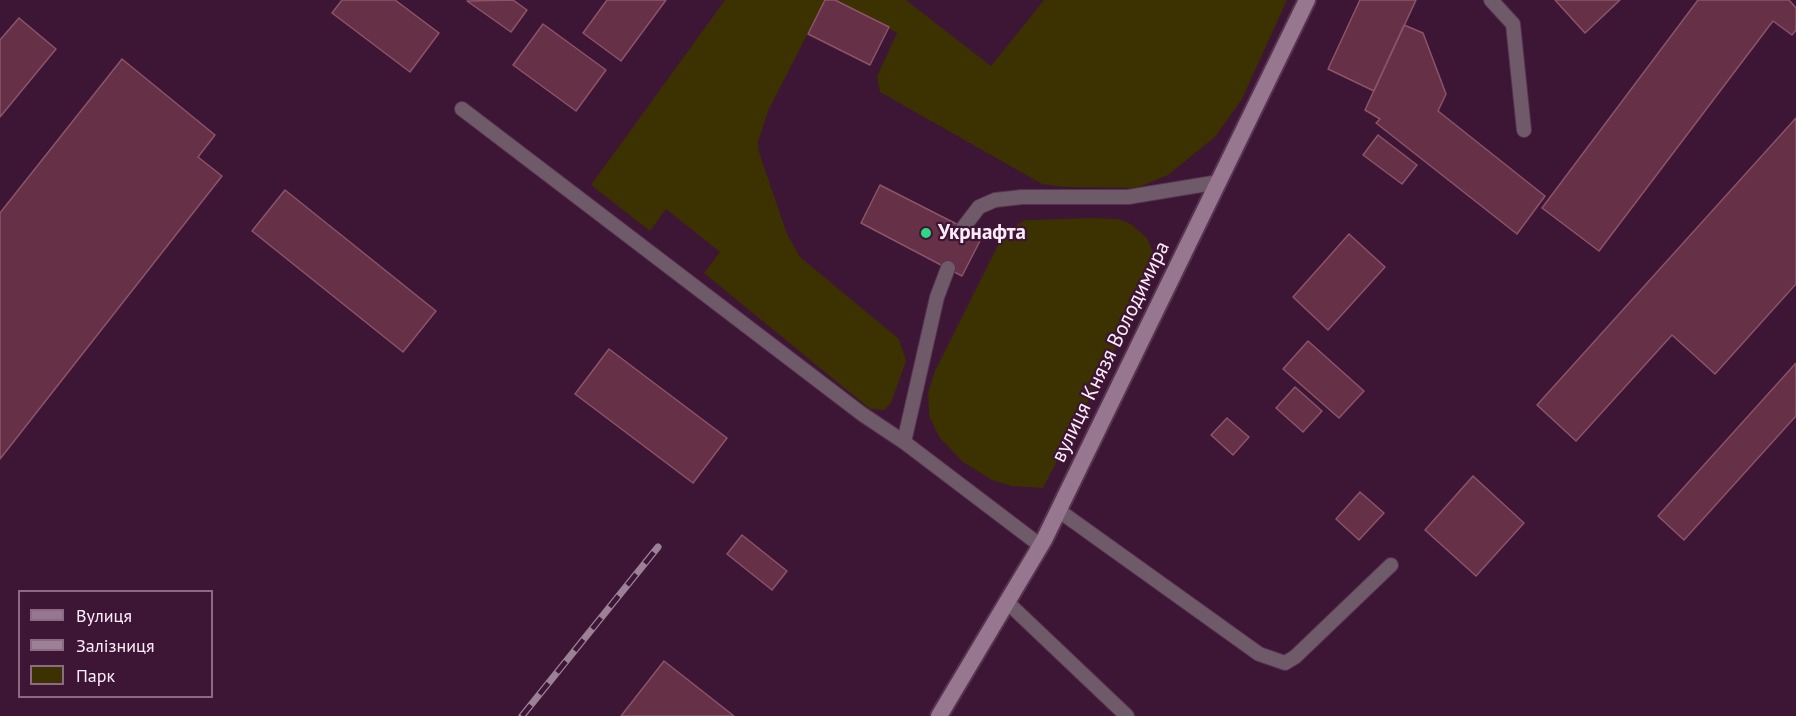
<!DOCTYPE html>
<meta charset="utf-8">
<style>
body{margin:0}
#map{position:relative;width:1796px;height:716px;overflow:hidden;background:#3d1535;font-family:"PT Sans",sans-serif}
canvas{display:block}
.legend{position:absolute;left:18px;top:590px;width:195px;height:108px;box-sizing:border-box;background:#3d1535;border:2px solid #8a6b83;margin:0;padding:8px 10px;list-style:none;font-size:18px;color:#feedf9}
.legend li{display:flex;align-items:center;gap:12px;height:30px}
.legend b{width:30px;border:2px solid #8a6b83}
</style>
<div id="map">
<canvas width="1796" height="716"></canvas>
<ul class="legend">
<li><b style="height:8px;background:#97768f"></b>Вулиця</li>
<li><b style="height:8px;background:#9c8096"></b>Залізниця</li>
<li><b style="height:16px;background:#3b3101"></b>Парк</li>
</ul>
</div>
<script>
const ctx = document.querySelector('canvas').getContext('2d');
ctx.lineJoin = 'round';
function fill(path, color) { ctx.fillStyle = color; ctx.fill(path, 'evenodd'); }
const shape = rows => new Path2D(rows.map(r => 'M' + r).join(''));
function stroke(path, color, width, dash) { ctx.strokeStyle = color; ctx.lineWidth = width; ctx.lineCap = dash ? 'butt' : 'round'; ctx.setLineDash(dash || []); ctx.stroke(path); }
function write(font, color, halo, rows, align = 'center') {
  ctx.font = font + ' "PT Sans",sans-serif'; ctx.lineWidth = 4.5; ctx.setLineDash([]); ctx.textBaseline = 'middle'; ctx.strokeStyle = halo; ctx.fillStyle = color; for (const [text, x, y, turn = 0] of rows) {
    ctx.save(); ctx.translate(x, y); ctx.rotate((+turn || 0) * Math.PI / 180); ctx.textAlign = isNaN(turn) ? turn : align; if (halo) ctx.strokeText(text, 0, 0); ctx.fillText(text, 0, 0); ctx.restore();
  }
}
fill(shape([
 [725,0,825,0,768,111,758,142,759,152,787,234,800,257,899,339,906,361,891,403,884,410,870,409,704,273,720,252,666,209,650,231,591,185],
 [835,0,906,0,991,66,1044,0,1287,0,1242,99,1215,137,1168,175,1137,188,1064,187,1042,184,880,92,877,76,897,33],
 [1092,218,1118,219,1131,224,1147,238,1155,256,1155,272,1043,488,1012,486,992,480,963,462,939,437,929,415,928,393,935,371,1002,237,1010,229,1025,220]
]), '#3b3101');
const building = shape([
 [342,0,395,0,439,33,410,72,332,13,342,0],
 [513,0,527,10,511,32,467,1,513,0],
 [607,0,666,0,621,61,583,33,607,0],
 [825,0,835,0,889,27,870,65,808,34,825,0],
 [1360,0,1416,0,1374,91,1328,69,1360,0],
 [1555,0,1620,0,1585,33,1555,0],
 [1698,0,1789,0,1796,8,1796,30,1792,35,1773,21,1599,251,1542,208,1698,0],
 [19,18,56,49,0,117,0,40,19,18],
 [543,24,606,70,576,111,513,65,543,24],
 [1404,25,1423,33,1446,94,1438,111,1545,196,1517,234,1376,123,1380,119,1365,110,1404,25],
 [122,59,215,135,198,157,222,176,0,459,0,213,122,59],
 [1796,118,1796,284,1715,374,1672,335,1576,441,1537,405,1796,118],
 [1378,135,1417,165,1402,184,1363,155,1378,135],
 [880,185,982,237,962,276,861,223,880,185],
 [285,190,436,311,403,352,252,231,285,190],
 [1349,234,1385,267,1328,330,1293,297,1349,234],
 [1308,341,1364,391,1339,418,1283,369,1308,341],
 [609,349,727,438,693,483,575,394,609,349],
 [1796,363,1796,416,1684,540,1658,516,1796,363],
 [1295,387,1322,411,1303,432,1276,408,1295,387],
 [1227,418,1249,437,1233,455,1211,435,1227,418],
 [1473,476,1524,523,1476,576,1425,530,1473,476],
 [1360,492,1384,513,1359,540,1336,519,1360,492],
 [742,535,787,571,772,590,727,554,742,535],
 [664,661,734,716,621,716,664,661]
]);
fill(building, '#663047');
stroke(building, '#8b5469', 1.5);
const service = shape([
 [1491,0,1513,24,1524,130],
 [462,109,862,414,904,442,1041,546],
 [963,228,979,207,995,200,1022,197,1128,197,1219,182],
 [904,442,937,297,948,268],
 [1058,510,1259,654,1285,663,1295,657,1391,565],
 [1007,602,1127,716]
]);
const secondary = shape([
 [939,716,1044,540,1307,0]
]);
stroke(service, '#583350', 16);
stroke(secondary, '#583350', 20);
stroke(service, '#6f5a69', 14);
stroke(secondary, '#97768f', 16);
const rail = shape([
 [522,716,658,547]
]);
stroke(rail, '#9c8096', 7);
stroke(rail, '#3d1535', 4.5, [14]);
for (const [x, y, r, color] of [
 [926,233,6,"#2cd884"]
]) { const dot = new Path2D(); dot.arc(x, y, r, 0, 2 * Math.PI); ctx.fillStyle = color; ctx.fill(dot); stroke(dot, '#3d1535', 2); }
write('bold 21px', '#feedf9', '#3d1535', [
 ["Укрнафта",938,233]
], 'left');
write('21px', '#feedf9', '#3d1535', [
 ["вулиця Князя Володимира",1111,352,-64]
]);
</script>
